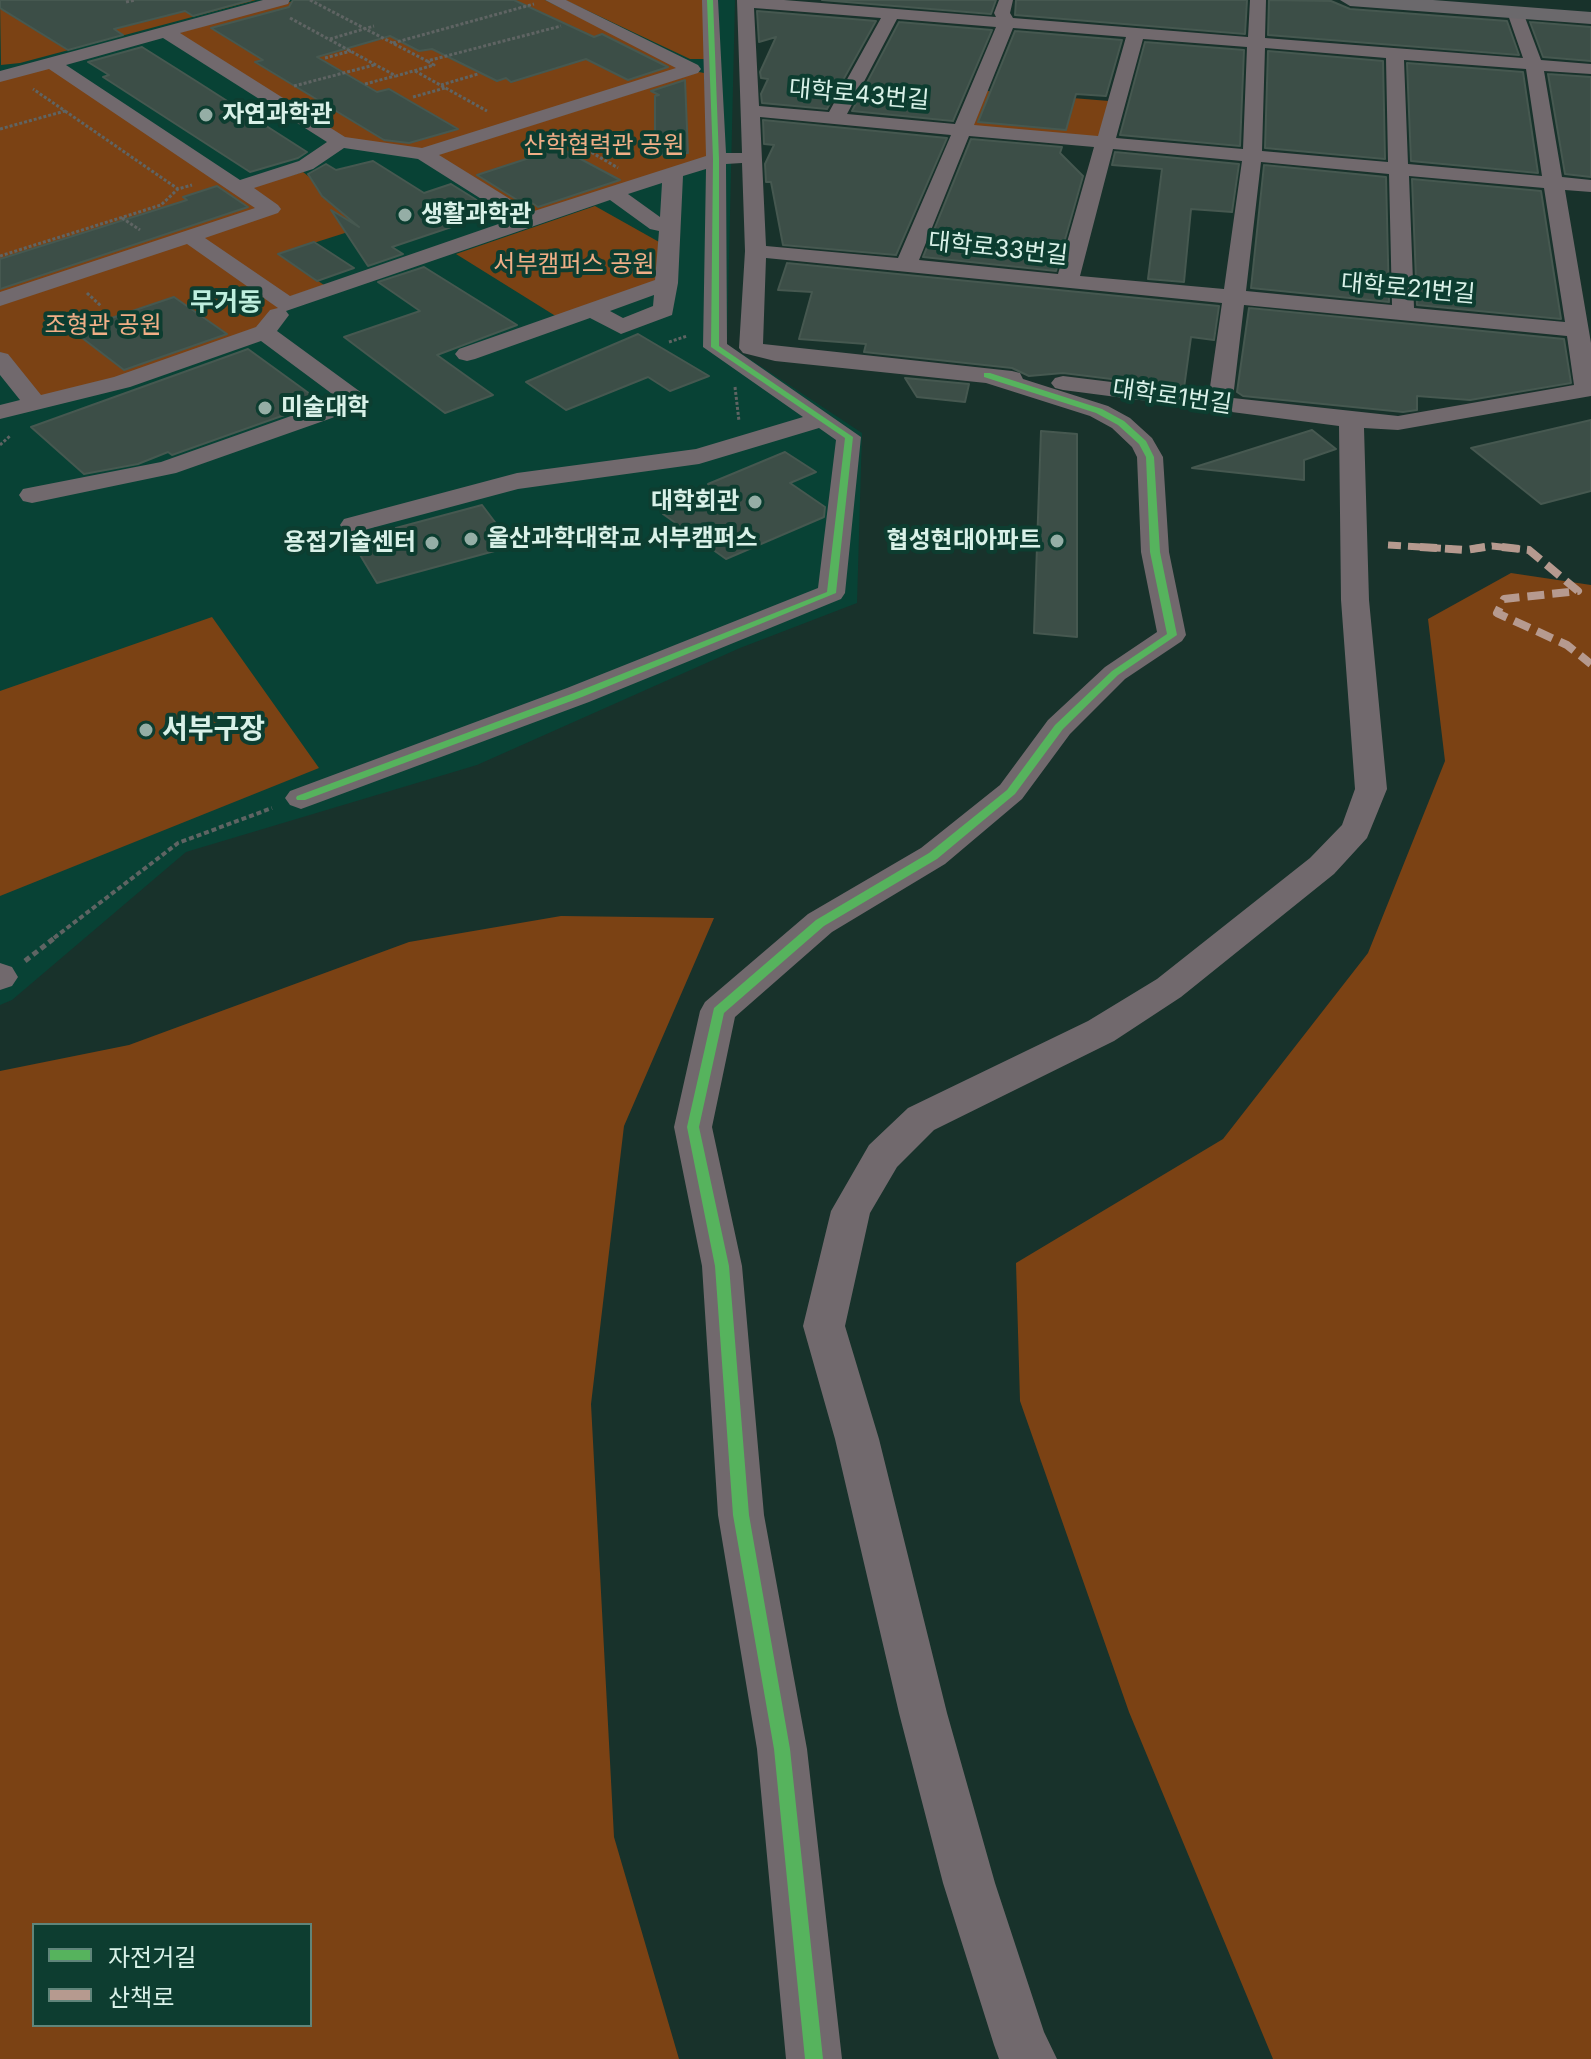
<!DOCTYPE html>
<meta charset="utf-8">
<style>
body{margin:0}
#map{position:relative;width:1591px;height:2059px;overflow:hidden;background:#18322b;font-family:Inter,"Noto Sans KR",sans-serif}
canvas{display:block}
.legend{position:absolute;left:32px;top:1923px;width:280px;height:104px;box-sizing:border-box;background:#0d3d30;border:2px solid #5f857a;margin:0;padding:10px 14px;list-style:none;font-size:24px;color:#d9f1e8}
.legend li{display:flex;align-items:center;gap:16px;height:40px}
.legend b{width:40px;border:2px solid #5f857a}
</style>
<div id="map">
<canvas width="1591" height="2059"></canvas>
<ul class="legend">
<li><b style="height:10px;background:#56b35d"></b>자전거길</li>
<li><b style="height:10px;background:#b69a8f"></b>산책로</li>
</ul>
</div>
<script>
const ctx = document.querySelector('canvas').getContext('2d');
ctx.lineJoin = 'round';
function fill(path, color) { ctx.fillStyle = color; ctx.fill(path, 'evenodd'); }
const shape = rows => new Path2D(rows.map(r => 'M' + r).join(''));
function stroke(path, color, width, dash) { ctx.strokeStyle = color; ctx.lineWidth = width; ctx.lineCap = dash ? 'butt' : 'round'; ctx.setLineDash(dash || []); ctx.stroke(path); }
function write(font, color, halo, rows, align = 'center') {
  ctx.font = font + ' Inter,"Noto Sans KR",sans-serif'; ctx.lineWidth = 8; ctx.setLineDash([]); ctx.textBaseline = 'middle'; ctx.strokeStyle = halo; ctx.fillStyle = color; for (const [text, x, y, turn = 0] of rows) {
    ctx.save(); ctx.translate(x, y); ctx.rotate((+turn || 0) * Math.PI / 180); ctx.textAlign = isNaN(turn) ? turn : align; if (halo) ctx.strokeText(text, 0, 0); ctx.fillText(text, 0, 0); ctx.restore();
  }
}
fill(shape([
 [0,0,735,0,727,344,862,433,857,603,740,648,477,765,186,852,12,1000,0,1005]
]), '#084235');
fill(shape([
 [0,0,256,0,20,63,1,65],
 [297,0,545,0,681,68,422,152,350,141,178,33],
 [565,0,705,0,707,59,690,59],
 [53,64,271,209,0,299,0,77],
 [699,72,704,73,709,156,534,214,437,155],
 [987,91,1109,101,1100,139,970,127],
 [303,172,370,225,279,254,324,285,289,297,197,236,276,208,248,188],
 [595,206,668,247,667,283,562,320,456,254],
 [184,240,281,305,260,330,118,380,37,398,0,352,0,301],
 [1511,573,1591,585,1591,2059,1273,2059,1129,1712,1020,1401,1016,1263,1223,1139,1368,953,1445,761,1428,619],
 [212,617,319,768,0,896,0,691],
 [561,916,714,918,624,1126,591,1404,614,1837,679,2059,0,2059,0,1071,129,1045,409,942],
 [34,1925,310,1925,310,2025,34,2025]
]), '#7b4214');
const building = shape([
 [0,0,251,0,193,16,185,11,114,29,123,35,68,50,0,8,0,0],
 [293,0,514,0,594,37,602,34,668,67,628,80,586,59,511,82,506,78,497,81,432,49,419,51,390,36,317,57,377,92,389,89,458,129,409,143,384,140,255,62,263,60,211,28,289,7,293,0],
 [822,0,996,0,991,14,822,0],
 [1016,0,1247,0,1245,34,1015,15,1016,0],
 [1269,0,1331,1,1350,9,1507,21,1519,55,1268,35,1269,0],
 [757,11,876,21,827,109,762,103,761,94,768,79,761,78,760,72,776,37,759,42,757,11],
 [899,22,992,30,953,121,852,111,899,22],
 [1530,22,1591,27,1591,61,1543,57,1530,22],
 [1015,31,1122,40,1106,96,1076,94,1066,130,978,122,1015,31],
 [1145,42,1244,50,1240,146,1120,135,1145,42],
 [142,47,196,81,307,152,298,158,250,172,103,77,109,75,88,62,142,47],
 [1268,51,1383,61,1385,159,1265,148,1268,51],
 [1407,63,1523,72,1538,173,1411,161,1407,63],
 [1548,74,1591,77,1591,177,1565,174,1548,74],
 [685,80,688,153,655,155,655,96,659,95,651,91,685,80],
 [763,120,947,138,896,255,783,245,771,182,766,182,765,164,774,145,764,144,763,120],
 [971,139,1062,147,1060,153,1083,176,1056,271,923,257,971,139],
 [560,148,620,180,538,207,529,201,522,203,477,175,560,148],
 [1115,152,1239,164,1232,212,1191,209,1184,282,1148,279,1162,169,1112,165,1115,152],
 [373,161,424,193,451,184,496,212,392,247,403,254,368,266,331,210,359,227,322,196,308,174,326,164,336,170,373,161],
 [1264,165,1386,177,1389,302,1251,288,1264,165],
 [1412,179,1541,191,1561,319,1417,305,1412,179],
 [217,186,248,207,0,289,0,259,187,200,183,197,217,186],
 [314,242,354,268,317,281,278,254,314,242],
 [787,263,1219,306,1214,340,1191,337,1184,388,1063,373,1029,376,1012,368,864,352,866,344,799,339,812,292,778,290,787,263],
 [424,267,517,325,437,355,493,395,445,413,344,337,420,311,378,282,424,267],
 [174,297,227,334,124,370,73,331,174,297],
 [1249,308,1564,339,1571,383,1470,400,1417,396,1417,410,1403,412,1243,396,1237,392,1249,308],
 [638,334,709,376,670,391,648,377,566,410,526,382,638,334],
 [248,349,321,402,172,455,168,452,138,464,84,474,31,427,248,349],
 [905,378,969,384,965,402,917,397,905,378],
 [1591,420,1591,491,1541,504,1471,448,1591,420],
 [1312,430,1336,449,1304,460,1304,480,1192,468,1312,430],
 [1041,431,1077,434,1077,637,1034,633,1041,431],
 [785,452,816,472,790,483,825,507,824,517,726,559,663,514,718,492,708,484,785,452],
 [482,505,513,546,377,583,351,540,482,505]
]);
fill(building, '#3c4e47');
stroke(building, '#465850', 2);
stroke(shape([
 [310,0,427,61,561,26],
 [126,2,135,0],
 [290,18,396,76,434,65,427,61],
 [330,39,374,26],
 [393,43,534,4],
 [325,58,351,51],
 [415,71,487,111],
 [365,84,395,76],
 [441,85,478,74],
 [294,86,374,65],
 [413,97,445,88],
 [65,111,178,189],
 [0,129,65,111,33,89],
 [556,136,564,136,618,168],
 [122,218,140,230],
 [0,256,161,205,178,189,192,185],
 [87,293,101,306],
 [669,342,687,336],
 [735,387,739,421],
 [0,445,11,435]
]), '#5f6463', 3, [3, 2]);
stroke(shape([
 [54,938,178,843,272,808]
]), '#5f6463', 4, [5, 3]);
stroke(shape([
 [25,961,57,936]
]), '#5f6463', 5, [6, 4]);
fill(shape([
 [263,0,290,0,288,4,180,33,345,137,422,148,676,68,545,0,566,0,698,65,701,69,698,73,439,155,531,212,706,156,702,0,718,0,726,153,742,153,737,0,784,0,996,17,994,13,999,0,1013,0,1010,13,1013,18,1248,37,1250,0,1266,0,1265,38,1523,58,1507,12,1515,7,1523,12,1541,60,1591,64,1591,74,1544,71,1562,177,1591,180,1591,192,1565,190,1591,343,1591,396,1398,430,1364,428,1369,600,1387,789,1367,838,1334,874,1181,997,1114,1041,934,1130,897,1167,870,1213,845,1326,879,1439,947,1713,995,1883,1044,2032,1057,2059,999,2059,994,2045,943,1883,899,1713,835,1439,803,1326,831,1211,869,1145,908,1108,1088,1021,1157,979,1310,858,1342,825,1355,789,1341,600,1339,426,1063,390,1055,388,1051,383,1055,378,1063,376,1209,394,1222,303,766,258,763,344,1012,371,1020,373,1023,379,1108,406,1130,418,1152,438,1163,457,1169,552,1186,635,1182,641,1125,679,1070,734,1022,799,945,864,832,932,735,1017,712,1127,742,1266,764,1515,807,1749,842,2059,786,2059,757,1749,718,1515,702,1266,674,1127,700,1011,705,1002,808,914,921,848,1000,785,1048,720,1105,667,1157,632,1141,552,1137,457,1132,447,1112,428,1090,416,986,383,775,361,743,353,739,348,745,251,742,163,726,164,727,344,861,437,845,593,841,599,589,702,312,805,301,809,290,805,285,798,290,791,567,688,818,588,836,440,819,428,699,464,518,489,353,533,344,531,340,525,344,519,517,473,696,449,803,417,703,347,706,169,683,176,678,283,672,315,621,334,590,318,475,359,467,361,459,359,455,354,459,349,655,280,659,231,650,229,610,200,286,311,289,315,277,331,366,396,369,401,366,406,176,473,32,503,23,501,19,495,23,489,161,462,339,399,261,341,130,387,0,419,0,405,20,400,0,375,0,352,8,354,41,395,114,377,256,327,270,310,278,308,187,244,0,306,0,292,255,208,49,69,0,82,0,71,263,0],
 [754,8,881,18,829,112,759,106,754,8],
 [897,19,996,27,955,124,847,114,897,19],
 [1013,28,1126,37,1098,136,974,125,1013,28],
 [163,38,327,142,299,161,240,180,66,65,163,38],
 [1143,39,1247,47,1243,149,1116,138,1143,39],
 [1265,48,1386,58,1388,162,1262,151,1265,48],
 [1404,60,1526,69,1542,176,1408,164,1404,60],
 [760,117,951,135,898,258,766,246,760,117],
 [969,136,1094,147,1058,274,919,260,969,136],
 [344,148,418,159,513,219,290,296,205,238,278,213,281,209,278,205,254,188,313,169,344,148],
 [1113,149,1242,161,1224,289,1080,276,1113,149],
 [1261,162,1389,174,1392,305,1246,291,1261,162],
 [1409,176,1544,188,1565,322,1414,308,1409,176],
 [662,183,660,217,628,194,662,183],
 [654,295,653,306,623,318,610,311,654,295],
 [1244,305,1567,336,1574,385,1398,416,1233,398,1244,305],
 [0,963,12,967,18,977,12,986,0,990,0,963]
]), '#71696d');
fill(shape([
 [1340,0,1433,0,1591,12,1591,24,1350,6,1340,0]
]), '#6b696c');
stroke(shape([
 [1388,545,1452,549],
 [1472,549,1492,546,1520,549]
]), '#b69a8f', 7, [13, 7]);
stroke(shape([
 [1420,547,1466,550,1485,547],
 [1502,547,1529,550,1578,591,1504,599,1497,613,1567,645,1591,664]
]), '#b69a8f', 8, [17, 8]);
fill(shape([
 [707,0,713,0,719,159,719,346,853,437,836,593,582,697,305,800,297,800,296,798,297,796,574,693,827,592,845,438,711,347,713,159,707,0],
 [984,373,990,373,1102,409,1124,421,1146,441,1154,457,1160,552,1177,635,1118,675,1063,729,1015,794,937,859,824,926,724,1013,699,1127,729,1266,749,1515,790,1749,823,2059,805,2059,774,1749,733,1515,715,1266,687,1127,714,1008,816,920,929,853,1007,790,1055,725,1112,671,1167,634,1150,552,1146,457,1139,444,1118,425,1096,413,984,377,984,373]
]), '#56b35d');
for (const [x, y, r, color] of [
 [206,115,8,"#95aea6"],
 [405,215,8,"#95aea6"],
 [265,408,8,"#95aea6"],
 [755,502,8,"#95aea6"],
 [471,539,8,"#95aea6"],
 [1057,541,8,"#95aea6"],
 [432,543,8,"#95aea6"],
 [146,730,8,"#95aea6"]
]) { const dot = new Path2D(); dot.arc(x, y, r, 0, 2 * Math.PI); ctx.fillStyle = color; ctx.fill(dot); stroke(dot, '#0d3d30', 3); }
write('24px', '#d9f1e8', '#0d3d30', [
 ["대학로43번길",859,95,5],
 ["대학로33번길",998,249,6],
 ["대학로21번길",1408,289,5],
 ["대학로1번길",1172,397,8]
]);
write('bold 24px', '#d9f1e8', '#0d3d30', [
 ["자연과학관",222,115],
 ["생활과학관",421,215],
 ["미술대학",281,408],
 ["대학회관",739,502,"right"],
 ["울산과학대학교 서부캠퍼스",487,539],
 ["협성현대아파트",1041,541,"right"],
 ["용접기술센터",416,543,"right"]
], 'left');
write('24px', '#f1af87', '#0d3d30', [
 ["산학협력관 공원",604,146],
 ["서부캠퍼스 공원",574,265],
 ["조형관 공원",103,326]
]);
write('bold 26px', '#beefde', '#0d3d30', [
 ["무거동",226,303]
]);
write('bold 28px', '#d9f1e8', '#0d3d30', [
 ["서부구장",162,730]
], 'left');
</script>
